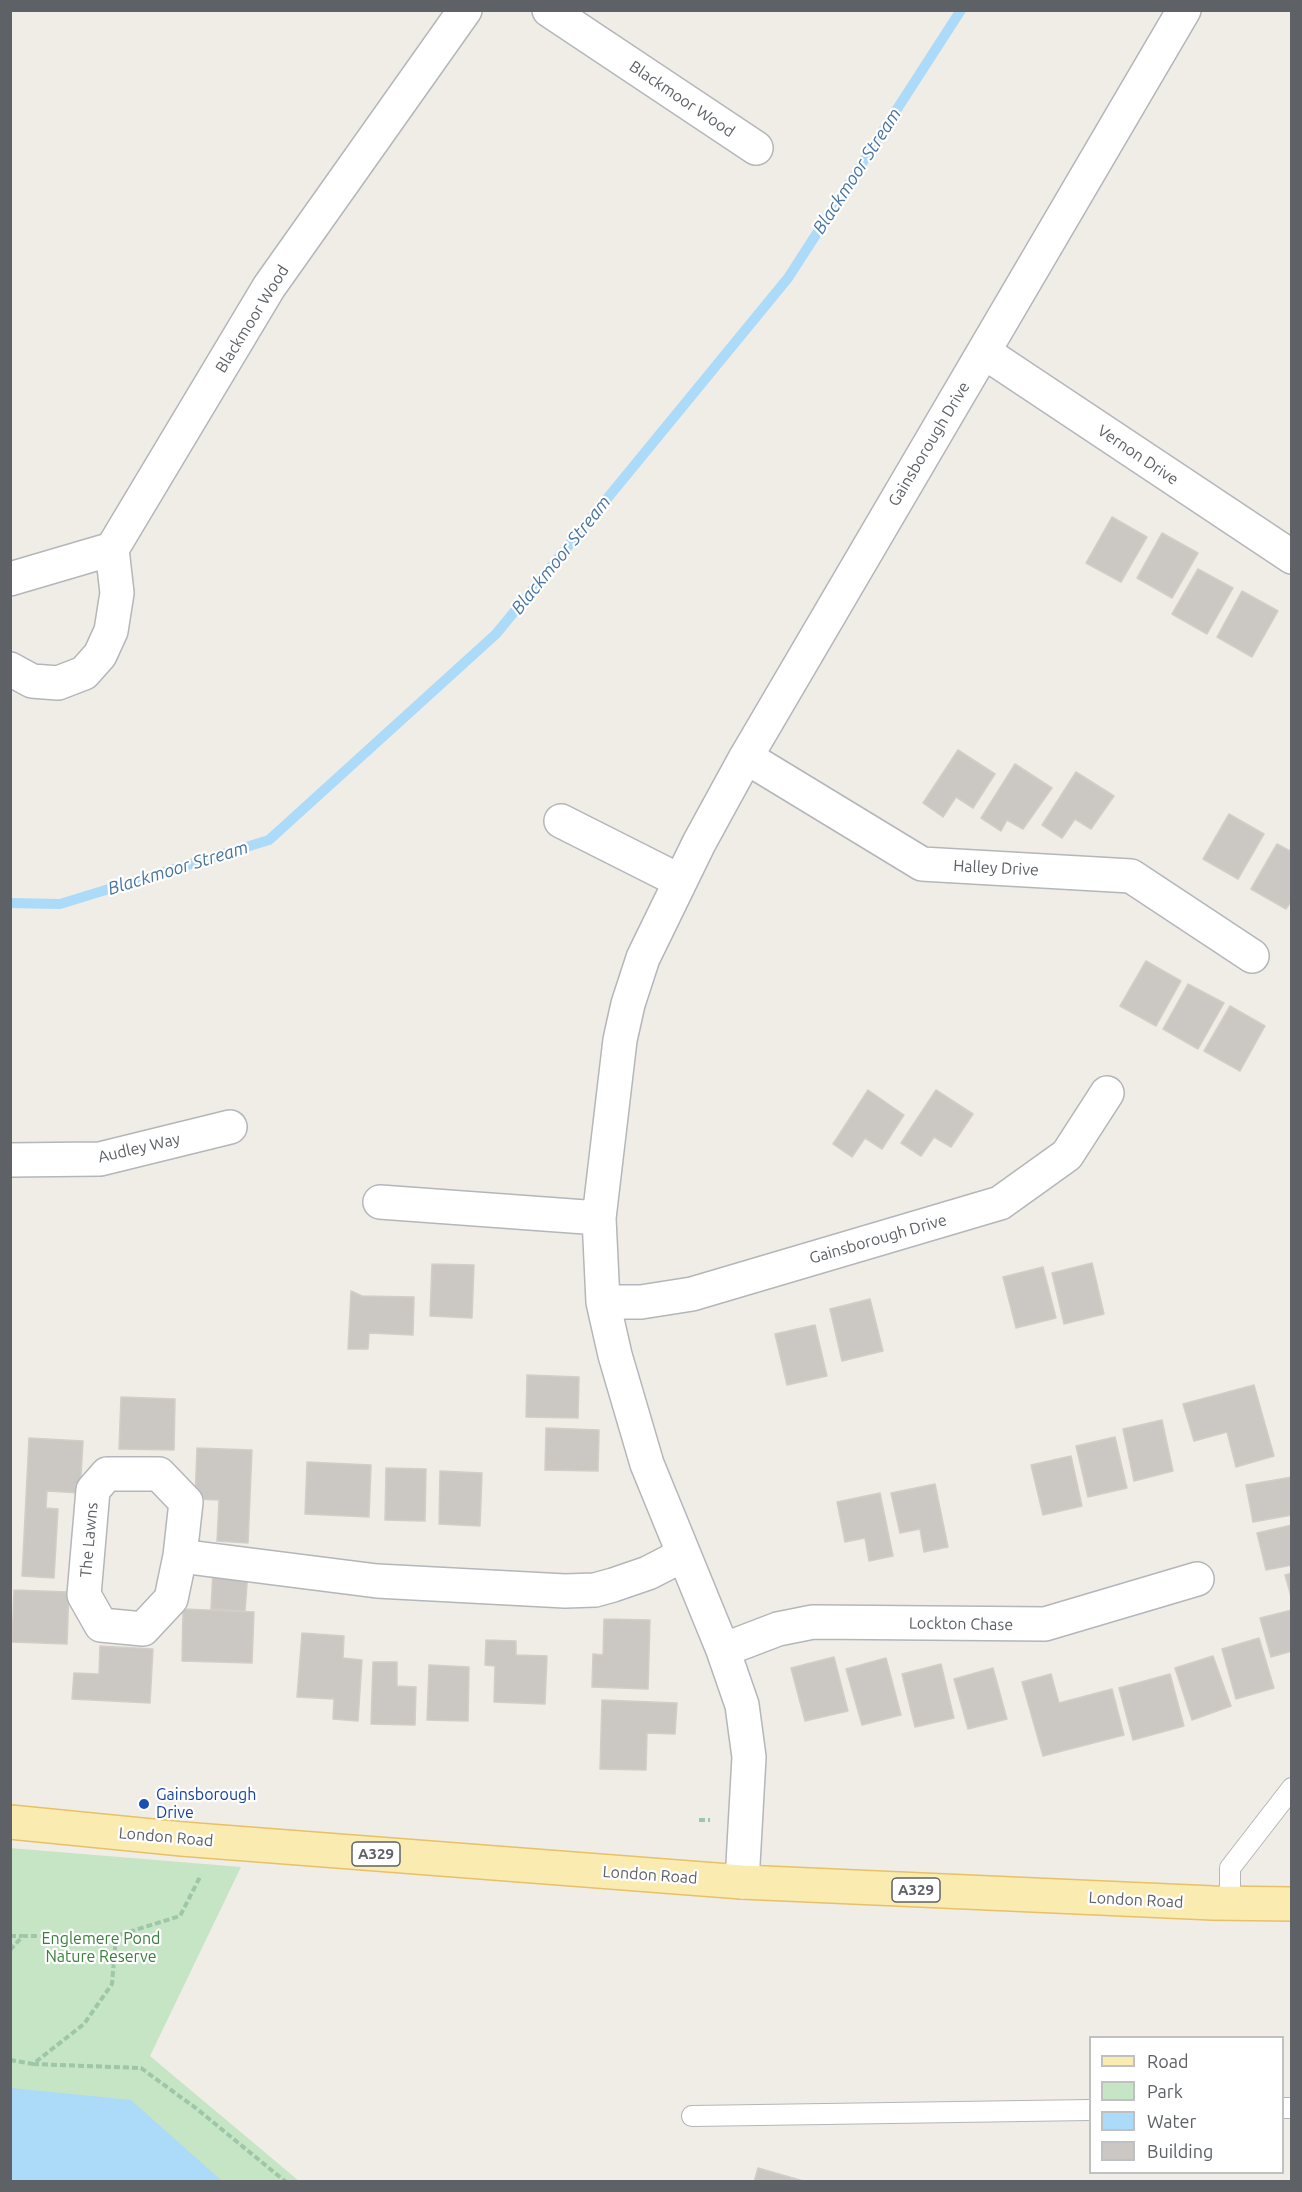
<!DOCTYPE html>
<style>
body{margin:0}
#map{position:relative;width:1302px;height:2192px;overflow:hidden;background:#efede6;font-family:Ubuntu,sans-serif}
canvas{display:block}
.frame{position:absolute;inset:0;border:12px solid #5e6165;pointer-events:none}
.legend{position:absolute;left:1089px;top:2036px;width:195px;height:138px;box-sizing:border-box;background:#fff;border:2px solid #bfc0c1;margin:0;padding:8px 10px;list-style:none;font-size:18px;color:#5e6165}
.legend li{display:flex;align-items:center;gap:12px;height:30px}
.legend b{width:30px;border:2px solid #bfc0c1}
</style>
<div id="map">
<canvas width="1302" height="2192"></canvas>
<div class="frame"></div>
<ul class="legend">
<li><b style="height:8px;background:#faecb1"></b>Road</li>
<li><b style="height:16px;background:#c6e5c5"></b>Park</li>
<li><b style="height:16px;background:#acdaf9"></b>Water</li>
<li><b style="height:16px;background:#cbc8c3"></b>Building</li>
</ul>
</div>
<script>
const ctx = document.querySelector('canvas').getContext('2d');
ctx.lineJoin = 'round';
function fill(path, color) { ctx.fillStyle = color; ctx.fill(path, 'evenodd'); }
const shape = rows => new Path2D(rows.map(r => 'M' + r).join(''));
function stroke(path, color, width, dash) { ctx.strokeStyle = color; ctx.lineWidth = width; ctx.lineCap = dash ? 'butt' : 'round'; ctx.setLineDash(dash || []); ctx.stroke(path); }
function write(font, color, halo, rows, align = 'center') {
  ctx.font = font + ' Ubuntu,sans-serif'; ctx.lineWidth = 4.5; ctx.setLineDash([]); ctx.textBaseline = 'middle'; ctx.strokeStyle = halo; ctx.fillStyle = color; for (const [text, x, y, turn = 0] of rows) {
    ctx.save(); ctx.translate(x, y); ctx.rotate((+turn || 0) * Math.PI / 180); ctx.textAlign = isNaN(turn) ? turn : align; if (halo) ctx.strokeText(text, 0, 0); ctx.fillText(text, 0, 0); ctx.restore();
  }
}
fill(shape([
 [10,1848,241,1867,150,2056,299,2181,11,2181]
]), '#c6e5c5');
fill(shape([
 [11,2088,131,2100,222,2181,11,2181]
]), '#acdaf9');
stroke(shape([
 [10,903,60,904,269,840,496,634,788,278,961,10]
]), '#acdaf9', 10);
const building = shape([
 [1112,517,1147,537,1121,582,1086,563,1112,517],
 [1162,533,1198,553,1172,598,1137,578,1162,533],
 [1198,569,1233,588,1207,634,1172,614,1198,569],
 [1242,591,1278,611,1252,657,1217,637,1242,591],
 [958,750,995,774,973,808,956,797,943,817,923,803,958,750],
 [1015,764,1052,788,1023,829,1007,820,1001,831,981,818,1015,764],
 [1076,772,1114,796,1091,829,1075,819,1062,838,1042,825,1076,772],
 [1229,814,1264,834,1238,879,1203,859,1229,814],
 [1277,844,1292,852,1292,900,1286,909,1251,889,1277,844],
 [1146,961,1181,981,1156,1026,1120,1006,1146,961],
 [1188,984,1224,1003,1198,1049,1163,1029,1188,984],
 [1230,1006,1265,1026,1240,1071,1204,1051,1230,1006],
 [868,1090,904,1115,882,1149,865,1138,852,1157,833,1144,868,1090],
 [936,1090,973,1114,951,1147,934,1137,921,1156,901,1143,936,1090],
 [1092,1263,1104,1314,1064,1324,1052,1273,1092,1263],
 [432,1264,474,1265,472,1318,430,1316,432,1264],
 [1043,1267,1056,1318,1016,1328,1003,1277,1043,1267],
 [351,1291,362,1296,414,1297,413,1335,369,1333,368,1349,348,1349,351,1291],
 [870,1299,883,1351,842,1361,830,1309,870,1299],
 [815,1325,827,1376,787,1385,775,1334,815,1325],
 [527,1375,579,1377,578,1418,526,1417,527,1375],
 [1254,1385,1274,1456,1236,1467,1227,1432,1194,1441,1183,1404,1254,1385],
 [121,1397,175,1399,174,1450,119,1449,121,1397],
 [1162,1420,1173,1471,1134,1481,1123,1429,1162,1420],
 [546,1428,599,1430,598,1471,545,1470,546,1428],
 [1115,1437,1127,1488,1088,1497,1076,1446,1115,1437],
 [29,1438,83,1441,80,1493,47,1491,46,1508,58,1509,54,1578,22,1576,29,1438],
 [197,1448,252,1450,248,1543,217,1541,219,1500,195,1499,197,1448],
 [1071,1456,1082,1506,1043,1515,1031,1465,1071,1456],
 [307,1462,371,1465,369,1517,305,1514,307,1462],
 [386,1468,426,1469,425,1521,385,1520,386,1468],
 [440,1471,482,1473,480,1526,439,1524,440,1471],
 [1292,1477,1292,1515,1253,1522,1246,1485,1292,1477],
 [935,1484,948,1547,924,1552,920,1529,900,1533,891,1493,935,1484],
 [880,1493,893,1556,869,1561,865,1538,845,1542,837,1502,880,1493],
 [1292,1525,1292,1565,1266,1570,1257,1533,1292,1525],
 [213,1570,248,1571,245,1611,211,1609,213,1570],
 [1292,1573,1292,1600,1285,1575,1292,1573],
 [14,1590,69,1592,67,1644,12,1642,14,1590],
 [183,1609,254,1612,252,1663,182,1661,183,1609],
 [1292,1610,1292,1651,1271,1657,1260,1618,1292,1610],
 [604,1619,650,1620,648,1689,592,1687,593,1654,603,1655,604,1619],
 [302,1633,344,1636,343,1658,362,1660,358,1721,333,1719,334,1699,297,1697,302,1633],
 [1259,1638,1274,1688,1236,1699,1222,1649,1259,1638],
 [486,1640,516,1641,516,1655,547,1656,545,1704,494,1702,495,1666,485,1665,486,1640],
 [100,1646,153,1649,150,1703,72,1699,74,1673,99,1674,100,1646],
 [1213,1656,1231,1706,1192,1720,1175,1668,1213,1656],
 [834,1657,848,1711,805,1721,791,1668,834,1657],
 [886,1658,901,1715,862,1725,846,1669,886,1658],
 [373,1662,397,1662,397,1686,416,1687,415,1725,371,1724,373,1662],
 [941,1664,954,1718,915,1727,902,1674,941,1664],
 [429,1665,469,1667,468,1721,427,1720,429,1665],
 [993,1668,1007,1719,968,1729,954,1679,993,1668],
 [1051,1674,1059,1703,1112,1689,1124,1735,1043,1756,1022,1682,1051,1674],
 [1170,1674,1184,1726,1133,1740,1119,1688,1170,1674],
 [602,1700,677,1703,675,1734,647,1733,646,1770,600,1769,602,1700],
 [758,2168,807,2182,754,2182,758,2168]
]);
fill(building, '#cbc8c3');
stroke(building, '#d3cec5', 1.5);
const service = shape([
 [1230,1903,1230,1868,1292,1788],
 [1282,2108,1292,2108],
 [692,2116,1090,2110]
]);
const minor = shape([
 [549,10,756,148],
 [984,352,1292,557],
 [10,579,112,549,269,287,465,10],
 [10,669,32,681,58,683,84,673,100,655,111,631,117,593,112,549],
 [746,757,922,864,1131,876,1252,956],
 [561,821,680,881],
 [10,1160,100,1159,230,1127],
 [380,1202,599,1218],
 [603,1302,641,1302,692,1294,1000,1203,1067,1155,1107,1093],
 [180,1556,171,1599,143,1629,101,1625,84,1595,93,1490,107,1474,159,1474,186,1502,180,1556,377,1581,565,1591,595,1590,613,1585,648,1573,683,1555],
 [723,1650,778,1629,813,1622,1045,1624,1197,1579],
 [742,1882,749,1757,742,1705,723,1650,647,1464,615,1355,603,1302,599,1218,620,1040,628,1004,643,958,699,843,746,757,1184,10]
]);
const primary = shape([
 [10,1822,182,1839,742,1882,1213,1903,1292,1904]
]);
stroke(service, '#b3b6ba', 22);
stroke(minor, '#b3b6ba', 36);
stroke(primary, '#e8c066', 36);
stroke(shape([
 [699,1820,710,1820],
 [10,1936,22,1936],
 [10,1950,23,1936,116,1936,180,1916,201,1875],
 [10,2060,33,2064,84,2024,112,1984,116,1936],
 [33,2064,141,2068,197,2109,286,2182]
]), '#9ec6a8', 4, [6, 3]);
stroke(service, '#fff', 20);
stroke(minor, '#fff', 33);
stroke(primary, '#faecb1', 33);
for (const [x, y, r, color] of [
 [144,1804,6,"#1a4fb4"]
]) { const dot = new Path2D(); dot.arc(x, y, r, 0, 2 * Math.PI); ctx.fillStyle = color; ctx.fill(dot); stroke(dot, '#fff', 2); }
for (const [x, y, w] of [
 [376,1854,48],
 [916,1890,48]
]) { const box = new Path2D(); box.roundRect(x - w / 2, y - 12, w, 24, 4.5); ctx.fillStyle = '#fff'; ctx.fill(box); stroke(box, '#5e6165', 1.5); }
write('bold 15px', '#5e6165', null, [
 ["A329",376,1854],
 ["A329",916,1890]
]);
write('16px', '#5e6165', '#fff', [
 ["Blackmoor Wood",682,99,34],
 ["Blackmoor Wood",252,319,-58],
 ["Gainsborough Drive",929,444,-59],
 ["Vernon Drive",1138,455,34],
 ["Halley Drive",996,868,3],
 ["Audley Way",139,1148,-13],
 ["Gainsborough Drive",878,1239,-16],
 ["The Lawns",89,1540,-85],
 ["Lockton Chase",961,1624,1],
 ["London Road",166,1837,5],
 ["London Road",650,1875,4],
 ["London Road",1136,1900,3]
]);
write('16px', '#164399', '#fff', [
 ["Gainsborough",156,1795],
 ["Drive",156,1813]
], 'left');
write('16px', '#3a803c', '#fff', [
 ["Englemere Pond",101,1939],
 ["Nature Reserve",101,1957]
]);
write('italic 18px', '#4675a2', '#fff', [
 ["Blackmoor Stream",857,171,-57],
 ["Blackmoor Stream",561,555,-51],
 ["Blackmoor Stream",178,868,-17]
]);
</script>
